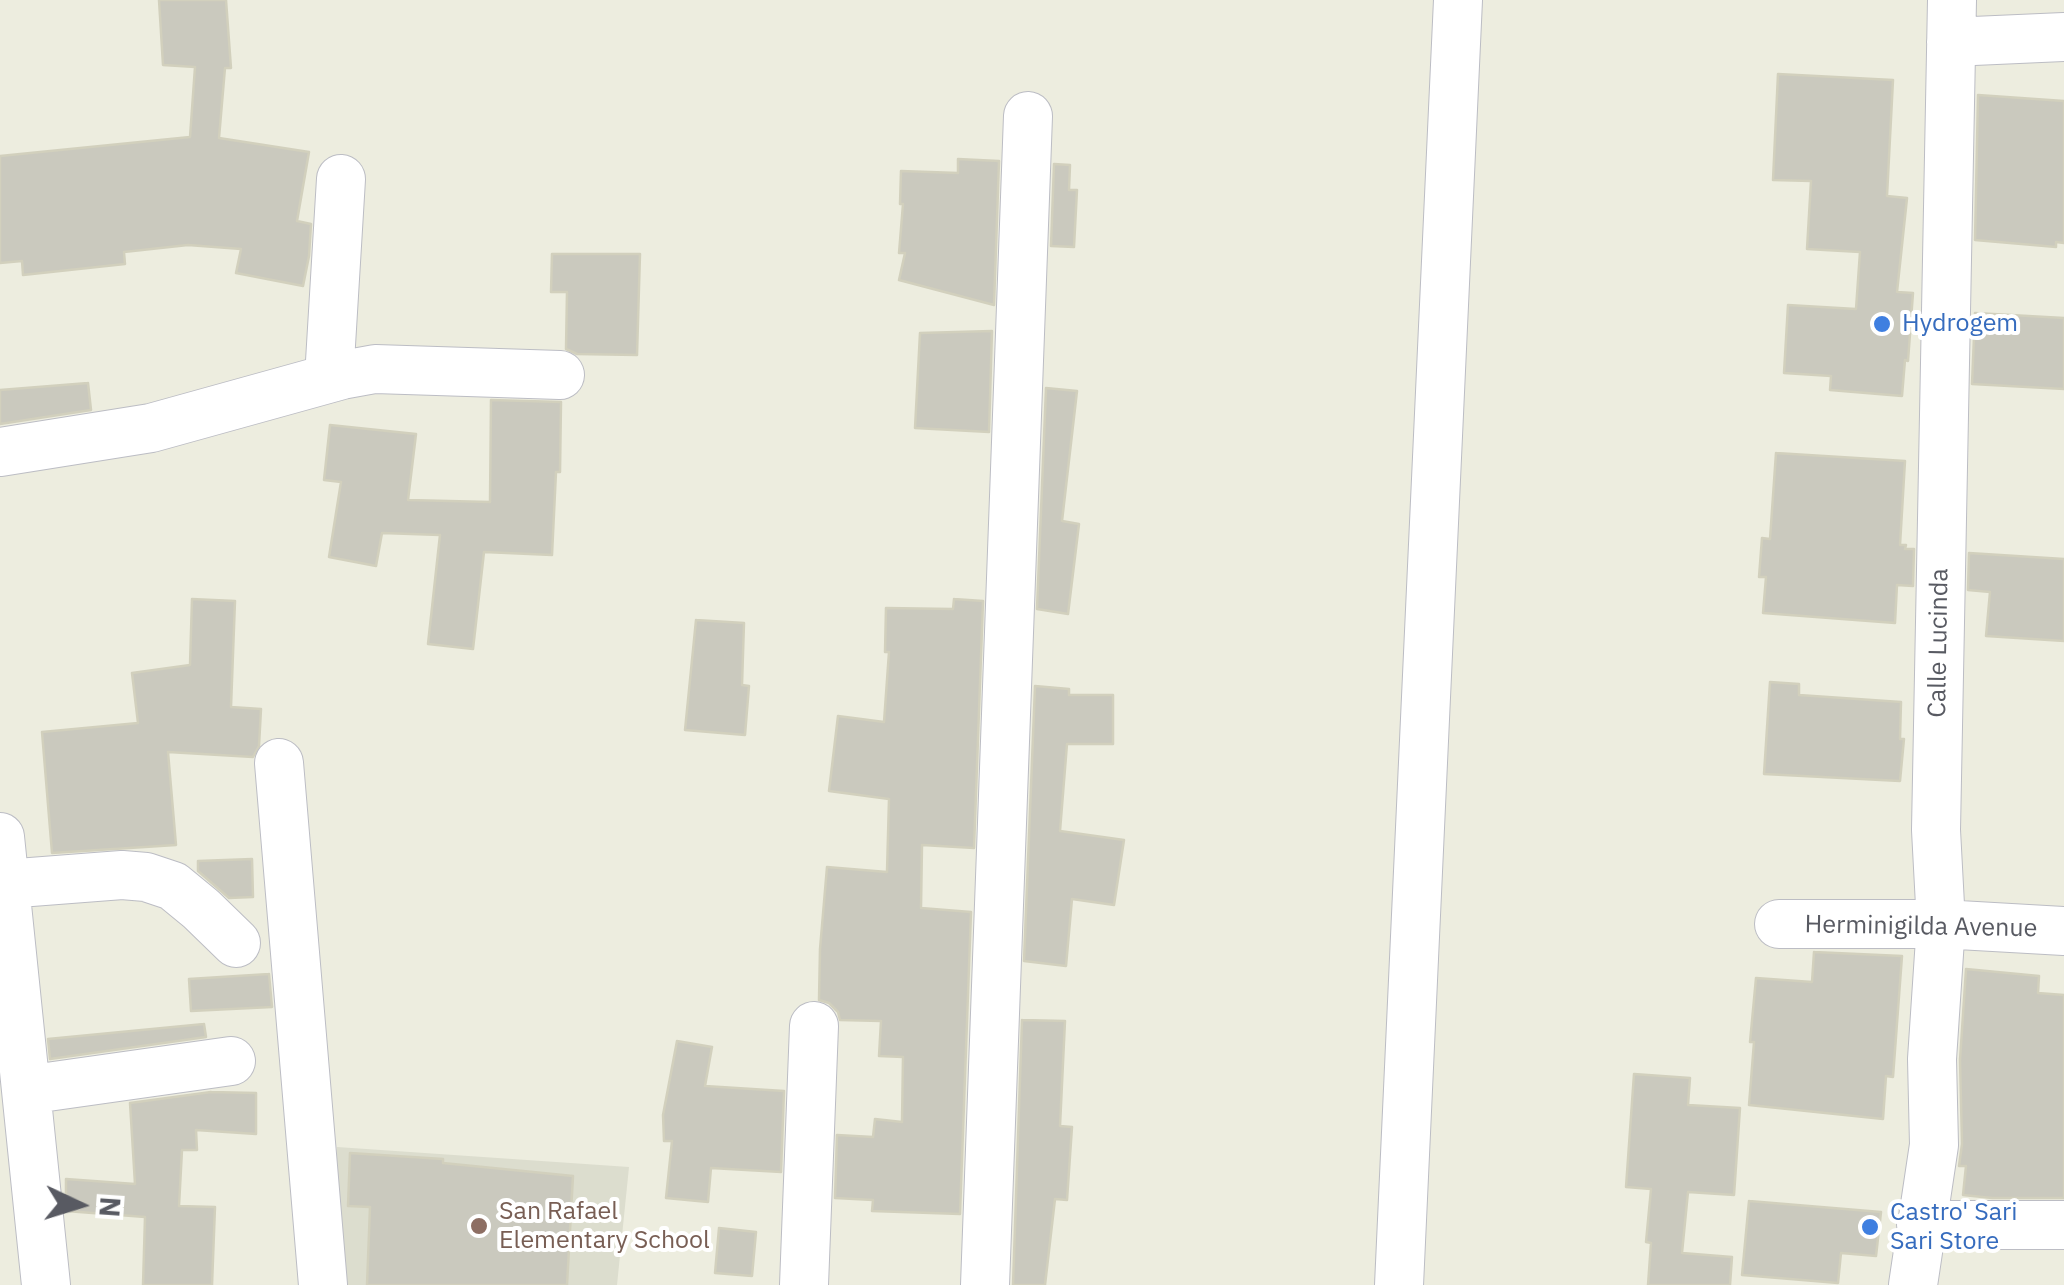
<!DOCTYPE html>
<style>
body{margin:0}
#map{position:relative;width:2064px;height:1285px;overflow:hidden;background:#ededdf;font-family:"IBM Plex Sans",sans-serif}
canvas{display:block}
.north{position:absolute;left:30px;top:1155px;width:100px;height:100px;-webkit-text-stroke:8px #fff;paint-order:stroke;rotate:94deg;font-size:28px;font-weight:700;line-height:40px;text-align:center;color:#585a62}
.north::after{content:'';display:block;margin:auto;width:35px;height:45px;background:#585a62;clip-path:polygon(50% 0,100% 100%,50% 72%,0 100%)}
</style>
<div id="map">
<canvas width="2064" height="1285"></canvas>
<div class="north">N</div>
</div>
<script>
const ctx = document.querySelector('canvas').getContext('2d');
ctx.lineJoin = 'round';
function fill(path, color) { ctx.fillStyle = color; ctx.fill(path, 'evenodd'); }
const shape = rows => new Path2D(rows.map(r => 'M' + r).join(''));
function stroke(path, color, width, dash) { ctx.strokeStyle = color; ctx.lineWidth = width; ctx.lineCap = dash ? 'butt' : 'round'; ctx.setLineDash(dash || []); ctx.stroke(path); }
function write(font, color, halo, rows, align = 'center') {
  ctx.font = font + ' "IBM Plex Sans",sans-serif'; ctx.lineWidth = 8; ctx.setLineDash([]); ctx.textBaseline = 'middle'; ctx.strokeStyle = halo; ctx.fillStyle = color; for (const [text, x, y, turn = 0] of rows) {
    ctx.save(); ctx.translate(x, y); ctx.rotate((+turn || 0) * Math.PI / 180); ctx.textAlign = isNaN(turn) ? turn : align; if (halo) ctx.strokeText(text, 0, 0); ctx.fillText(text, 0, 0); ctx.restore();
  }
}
fill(shape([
 [337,1147,629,1167,617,1285,332,1285]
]), '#dcddce');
const building = shape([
 [159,0,226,0,231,68,225,68,219,138,309,152,297,221,311,224,309,256,303,286,236,273,241,249,188,245,124,252,125,264,23,275,22,261,0,263,0,156,190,137,195,67,163,65,159,0],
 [1778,74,1893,80,1887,196,1907,198,1897,292,1913,293,1908,361,1905,360,1902,396,1830,390,1831,376,1784,373,1788,305,1856,309,1860,252,1807,249,1811,181,1773,180,1778,74],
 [1978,95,2064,101,2064,243,2056,242,2056,247,1975,240,1978,95],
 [958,159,999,161,994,305,899,280,905,253,899,253,903,204,900,204,901,171,958,173,958,159],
 [1054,164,1070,165,1069,190,1077,190,1074,247,1051,246,1054,164],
 [552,254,640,254,637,355,577,354,566,349,567,292,551,292,552,254],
 [1975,313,2064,318,2064,389,1972,384,1975,313],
 [992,331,989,432,915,428,920,333,992,331],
 [88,383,91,410,0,424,0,390,88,383],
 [1046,388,1077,391,1062,521,1079,524,1068,614,1037,609,1046,388],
 [491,400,561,402,560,472,556,472,552,555,484,552,473,649,428,644,440,535,382,533,376,566,329,557,341,482,324,480,330,425,416,434,408,500,490,502,491,400],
 [1776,453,1905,461,1900,545,1906,545,1905,549,1914,549,1913,586,1897,585,1895,623,1763,613,1766,577,1759,577,1762,538,1770,539,1776,453],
 [1969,553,2064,559,2064,641,1986,636,1990,592,1968,590,1969,553],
 [192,599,235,601,231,707,261,709,259,746,253,757,168,752,176,845,52,853,42,732,138,723,132,673,190,665,192,599],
 [954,599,983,601,974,848,922,845,921,908,971,912,960,1214,872,1211,873,1200,835,1198,837,1135,873,1137,875,1119,902,1122,903,1057,879,1056,881,1021,840,1020,838,1012,829,1003,819,1000,820,949,827,867,887,872,889,799,829,791,838,716,884,722,889,652,885,652,886,608,953,609,954,599],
 [696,620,744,623,742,685,749,686,745,735,685,730,696,620],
 [1770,682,1799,684,1799,695,1901,702,1900,739,1904,739,1900,781,1764,774,1770,682],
 [1035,686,1069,689,1069,695,1113,695,1113,744,1067,744,1060,831,1124,840,1114,905,1072,899,1066,966,1024,961,1035,686],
 [252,859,253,897,229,898,198,871,198,861,252,859],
 [1814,952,1902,956,1893,1077,1886,1076,1883,1119,1749,1105,1754,1042,1750,1042,1756,978,1812,982,1814,952],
 [1966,969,2039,976,2038,993,2064,995,2064,1198,1992,1198,1963,1195,1966,1166,1959,1166,1962,1144,1960,1060,1966,969],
 [269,974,272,1007,191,1011,189,979,269,974],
 [1022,1020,1065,1021,1060,1126,1072,1127,1067,1200,1055,1199,1045,1285,1013,1285,1022,1020],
 [204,1024,206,1037,50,1059,48,1039,204,1024],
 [677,1041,712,1047,705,1086,784,1091,781,1172,711,1168,708,1202,666,1198,672,1141,664,1141,663,1115,677,1041],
 [1634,1074,1690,1078,1688,1105,1740,1108,1734,1195,1688,1192,1682,1253,1732,1257,1730,1285,1648,1285,1651,1243,1646,1242,1651,1189,1626,1187,1634,1074],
 [211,1092,256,1093,256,1134,196,1130,197,1150,182,1150,179,1206,215,1207,212,1285,143,1285,145,1217,66,1211,66,1179,135,1184,130,1103,211,1092],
 [350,1153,443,1159,443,1163,573,1176,567,1285,367,1285,370,1207,348,1206,350,1153],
 [1749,1201,1881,1212,1876,1256,1841,1253,1838,1283,1742,1275,1749,1201],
 [719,1228,756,1232,752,1276,715,1273,719,1228]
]);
fill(building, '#cac9be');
stroke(building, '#d2d0bd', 2.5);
const minor = shape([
 [1951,42,2064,37],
 [329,378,341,179],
 [0,452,151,428,342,375,375,369,560,375],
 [279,763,323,1285],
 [0,837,46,1285],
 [5,884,122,875,146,877,173,886,201,909,236,943],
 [1779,924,1941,924,2064,931],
 [26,1090,231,1061],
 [1921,1225,2064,1225],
 [804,1285,814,1026],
 [985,1285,1028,116],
 [1399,1285,1458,0],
 [1913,1285,1934,1145,1932,1059,1941,924,1936,830,1952,0]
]);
stroke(minor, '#bcbdc4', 50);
stroke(minor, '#fff', 48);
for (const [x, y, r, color] of [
 [1882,324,10,"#3f7fe0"],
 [479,1226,10,"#8d6e63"],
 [1870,1227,10,"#3f7fe0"]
]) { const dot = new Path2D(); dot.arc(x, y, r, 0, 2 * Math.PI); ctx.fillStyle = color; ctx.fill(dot); stroke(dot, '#fff', 4); }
write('25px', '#366cbe', '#fff', [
 ["Hydrogem",1902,324],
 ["Castro' Sari",1890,1213],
 ["Sari Store",1890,1242]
], 'left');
write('25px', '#585a62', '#fff', [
 ["Calle Lucinda",1939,643,-89],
 ["Herminigilda Avenue",1921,927,1]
]);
write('25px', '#785e54', '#fff', [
 ["San Rafael",499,1212],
 ["Elementary School",499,1241]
], 'left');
</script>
